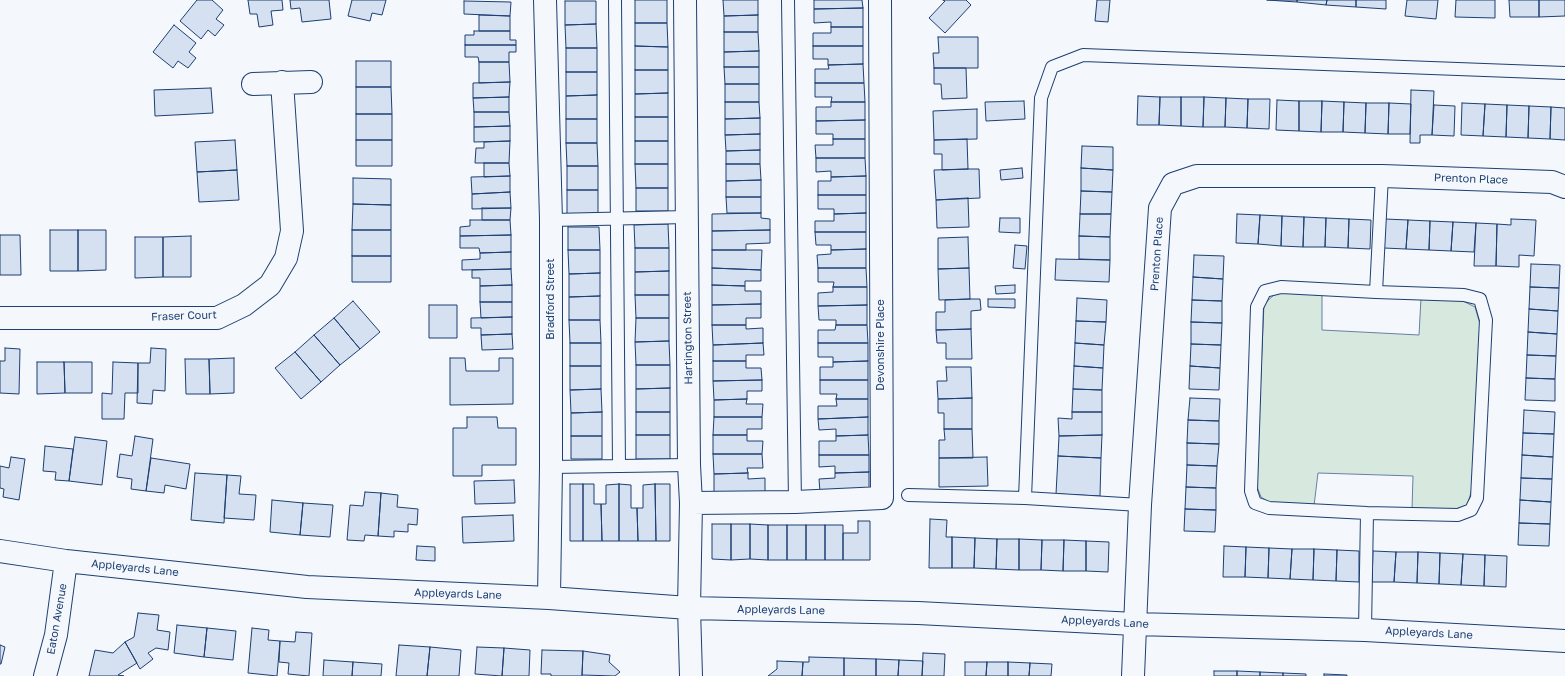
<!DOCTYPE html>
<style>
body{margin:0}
canvas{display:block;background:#f4f7fb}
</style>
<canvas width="1565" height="676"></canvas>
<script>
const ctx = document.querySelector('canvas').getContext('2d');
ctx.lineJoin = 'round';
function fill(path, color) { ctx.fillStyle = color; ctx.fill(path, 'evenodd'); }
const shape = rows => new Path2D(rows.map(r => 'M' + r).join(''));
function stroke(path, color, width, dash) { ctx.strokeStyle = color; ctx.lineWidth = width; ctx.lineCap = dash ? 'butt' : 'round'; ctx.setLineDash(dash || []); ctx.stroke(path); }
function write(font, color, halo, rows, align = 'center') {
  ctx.font = font + ' "Golos Text",sans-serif'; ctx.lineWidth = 3; ctx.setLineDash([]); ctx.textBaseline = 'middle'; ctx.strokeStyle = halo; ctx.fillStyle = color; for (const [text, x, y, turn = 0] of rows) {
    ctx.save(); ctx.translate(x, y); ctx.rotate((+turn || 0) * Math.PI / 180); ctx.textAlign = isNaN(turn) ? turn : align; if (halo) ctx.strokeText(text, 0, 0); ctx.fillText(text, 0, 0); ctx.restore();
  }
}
const green = shape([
 [1283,292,1322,295,1322,330,1419,335,1421,298,1463,301,1475,307,1480,324,1472,489,1467,506,1449,511,1412,509,1413,476,1318,473,1314,506,1274,505,1261,497,1256,484,1264,304,1274,295,1283,292]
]);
fill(green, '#d7e8df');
stroke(green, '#687fa3', 1);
const building = shape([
 [197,0,212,0,223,10,216,19,224,25,215,36,208,30,201,39,180,21,197,0],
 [248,0,282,0,283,10,271,11,273,25,259,27,257,14,250,14,248,0],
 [290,0,329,0,331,19,302,22,300,8,291,9,290,0],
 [352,0,386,0,382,15,372,13,370,21,348,16,352,0],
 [635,0,667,0,667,23,635,23,635,0],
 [723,0,758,0,758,15,724,16,723,0],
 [814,0,862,0,863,8,814,9,814,0],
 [943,0,966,0,971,5,945,33,929,18,945,1,943,0],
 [1097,0,1110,0,1108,22,1095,21,1097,0],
 [1267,0,1297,0,1297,2,1267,0],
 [1297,0,1327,0,1326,5,1297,2,1297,0],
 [1327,0,1356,0,1356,7,1326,5,1327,0],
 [1356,0,1386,0,1386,9,1356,7,1356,0],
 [1407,0,1438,0,1436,19,1405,16,1407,0],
 [1456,0,1495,0,1495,18,1455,17,1456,0],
 [1509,0,1539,0,1539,17,1510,17,1509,0],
 [1539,0,1565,0,1565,16,1539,17,1539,0],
 [464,1,511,2,510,16,464,14,464,1],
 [565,1,596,1,596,24,565,25,565,1],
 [863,8,863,27,831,27,831,22,814,23,814,9,863,8],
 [479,15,510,16,510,31,479,31,479,15],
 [758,15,758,32,724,32,724,16,758,15],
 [635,23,667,23,668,47,635,46,635,23],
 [596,24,597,48,566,48,565,25,596,24],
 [174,25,196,43,189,52,196,58,188,68,178,61,173,68,153,52,174,25],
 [831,27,863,27,863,46,813,46,813,33,831,33,831,27],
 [474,31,510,31,510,40,516,40,516,45,465,45,465,35,474,35,474,31],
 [724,32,758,32,759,51,724,52,724,32],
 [938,37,978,37,978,68,934,68,933,53,939,53,938,37],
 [465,45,516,45,516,52,509,52,509,62,479,62,478,57,465,57,465,45],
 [635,46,668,47,668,70,635,70,635,46],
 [813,46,863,46,863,64,828,65,828,59,813,59,813,46],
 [566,48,597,48,597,72,566,72,566,48],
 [759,51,759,67,724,67,724,52,759,51],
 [356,61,391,61,391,87,356,87,356,61],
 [479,62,509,62,510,82,479,83,479,62],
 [863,64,864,83,815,83,815,69,829,69,828,65,863,64],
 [724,67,759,67,759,84,725,84,724,67],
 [934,68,966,68,967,98,942,99,941,84,934,84,934,68],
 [635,70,668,70,668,93,635,94,635,70],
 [566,72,597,72,597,95,566,96,566,72],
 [510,82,509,97,473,98,473,83,510,82],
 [815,83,864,83,865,102,831,102,832,97,815,97,815,83],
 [725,84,759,84,759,102,725,102,725,84],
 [356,87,391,87,392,114,356,114,356,87],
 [211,88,213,113,155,116,154,90,211,88],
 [1411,90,1434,91,1432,135,1420,135,1420,143,1410,143,1411,90],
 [668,93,668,117,635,117,635,94,668,93],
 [597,95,597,119,566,119,566,96,597,95],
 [1138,96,1160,97,1159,125,1137,125,1138,96],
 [509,97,509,112,474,112,473,98,509,97],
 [1160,97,1181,97,1181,126,1159,125,1160,97],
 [1181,97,1204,97,1203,127,1181,126,1181,97],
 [1204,97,1226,98,1225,127,1203,127,1204,97],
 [1226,98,1248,99,1247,128,1225,127,1226,98],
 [1248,99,1270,99,1269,129,1247,128,1248,99],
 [1277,100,1299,101,1299,131,1276,130,1277,100],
 [1024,101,1025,119,986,121,985,102,1024,101],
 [1299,101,1322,101,1321,132,1299,131,1299,101],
 [1322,101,1344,102,1343,132,1321,132,1322,101],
 [725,102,759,102,760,118,725,119,725,102],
 [831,102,865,102,865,120,816,121,816,107,831,107,831,102],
 [1344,102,1366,103,1365,133,1343,132,1344,102],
 [1366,103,1389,103,1388,134,1365,133,1366,103],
 [1389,103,1411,104,1410,134,1388,134,1389,103],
 [1462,103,1485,104,1483,136,1461,135,1462,103],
 [1485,104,1507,105,1506,137,1483,136,1485,104],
 [1434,105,1455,106,1454,136,1432,135,1434,105],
 [1507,105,1529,106,1528,138,1506,137,1507,105],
 [1529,106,1551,107,1550,139,1528,138,1529,106],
 [1551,107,1565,108,1565,140,1550,139,1551,107],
 [977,109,977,139,934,140,933,111,977,109],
 [474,112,509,112,510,126,474,127,474,112],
 [356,114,392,114,392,140,356,140,356,114],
 [635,117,668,117,668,141,635,141,635,117],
 [760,118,760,134,725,135,725,119,760,118],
 [566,119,597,119,597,143,566,143,566,119],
 [865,120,865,139,833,139,833,134,816,134,816,121,865,120],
 [510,126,510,141,474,142,474,127,510,126],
 [760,134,760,150,726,151,725,135,760,134],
 [833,139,865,139,865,158,816,158,815,145,833,145,833,139],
 [967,139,968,169,942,170,942,154,934,154,934,140,967,139],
 [235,140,237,170,197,172,195,142,235,140],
 [356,140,392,140,392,166,356,166,356,140],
 [510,141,509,163,475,163,476,148,484,148,484,142,510,141],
 [635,141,668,141,668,164,635,164,635,141],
 [566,143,597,143,598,166,567,166,566,143],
 [1082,146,1113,147,1113,170,1081,168,1082,146],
 [760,150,760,164,726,164,726,151,760,150],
 [816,158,865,158,866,176,831,177,831,171,816,172,816,158],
 [484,163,509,163,510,176,484,177,484,163],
 [635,164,668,164,668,188,636,188,635,164],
 [726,164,760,164,761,180,726,181,726,164],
 [567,166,598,166,598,190,567,190,567,166],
 [1022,168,1023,178,1001,180,1000,170,1022,168],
 [1081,168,1113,170,1112,192,1081,191,1081,168],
 [968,169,979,169,980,198,936,200,934,170,968,169],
 [237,170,239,200,199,202,197,172,237,170],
 [510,176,510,192,472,194,471,177,510,176],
 [866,176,866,195,818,195,818,181,831,181,831,177,866,176],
 [353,178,391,179,391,205,353,204,353,178],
 [761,180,761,197,726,197,726,181,761,180],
 [636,188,668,188,668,211,636,211,636,188],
 [567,190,598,190,598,214,567,214,567,190],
 [1081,191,1112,192,1111,214,1080,214,1081,191],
 [510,192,511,208,472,209,472,194,510,192],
 [818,195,866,195,866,213,834,214,834,209,818,209,818,195],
 [726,197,761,197,761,213,727,213,726,197],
 [968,198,969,227,937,228,936,200,968,198],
 [353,204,391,205,391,230,352,230,353,204],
 [482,208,511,208,510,220,482,220,482,208],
 [761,213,761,218,770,219,770,230,712,231,712,214,761,213],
 [866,213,866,232,815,232,815,221,834,221,834,214,866,213],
 [1080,214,1111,214,1110,237,1079,236,1080,214],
 [1237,214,1260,215,1258,244,1236,243,1237,214],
 [1260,215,1282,216,1281,246,1258,244,1260,215],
 [1282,216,1304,217,1303,247,1281,246,1282,216],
 [1304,217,1326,218,1325,247,1303,247,1304,217],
 [1000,218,1020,218,1020,233,999,232,1000,218],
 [1326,218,1349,219,1348,248,1325,247,1326,218],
 [1349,219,1371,220,1370,249,1348,248,1349,219],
 [1385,219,1408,220,1406,249,1384,248,1385,219],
 [1511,219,1536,220,1534,256,1519,255,1519,267,1496,266,1497,224,1511,225,1511,219],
 [470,220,510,220,511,235,460,236,460,227,470,226,470,220],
 [1408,220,1430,221,1429,250,1406,249,1408,220],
 [1430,221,1453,222,1451,251,1429,250,1430,221],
 [1453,222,1476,223,1474,252,1451,251,1453,222],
 [1476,223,1497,224,1496,266,1474,266,1476,223],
 [668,224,669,248,635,248,634,225,668,224],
 [568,227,599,227,600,250,568,250,568,227],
 [50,230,78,230,78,271,50,271,50,230],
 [78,230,106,230,106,270,78,271,78,230],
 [352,230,391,230,391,256,352,256,352,230],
 [770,230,770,243,746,244,746,250,712,250,712,231,770,230],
 [815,232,866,232,866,249,831,250,831,245,816,245,815,232],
 [0,235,20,235,21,275,0,275,0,235],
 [511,235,511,252,480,253,479,248,460,248,460,236,511,235],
 [191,236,191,277,163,277,163,237,191,236],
 [1079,236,1110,237,1110,260,1079,259,1079,236],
 [135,237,163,237,163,277,135,278,135,237],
 [968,237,969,268,938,269,938,238,968,237],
 [1015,245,1027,246,1025,269,1013,268,1015,245],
 [635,248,669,248,669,271,635,272,635,248],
 [866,249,866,268,818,268,817,255,831,254,831,250,866,249],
 [568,250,600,250,600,273,569,274,568,250],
 [712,250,762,250,761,270,712,268,712,250],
 [511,252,511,269,462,270,462,260,480,259,480,253,511,252],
 [1194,255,1224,256,1223,279,1193,277,1194,255],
 [352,256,391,256,391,282,352,282,352,256],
 [1056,259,1110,260,1109,282,1055,280,1056,259],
 [1531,264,1560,265,1559,288,1530,287,1531,264],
 [712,268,761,270,761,281,745,281,745,286,712,285,712,268],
 [818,268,866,268,867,287,833,287,834,282,818,282,818,268],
 [969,268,970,299,939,300,938,269,969,268],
 [511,269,512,285,480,286,480,278,472,278,472,270,511,269],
 [669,271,669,295,635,295,635,272,669,271],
 [600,273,600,296,569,297,569,274,600,273],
 [1193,277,1223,279,1222,301,1192,300,1193,277],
 [512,285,512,302,480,302,480,286,512,285],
 [712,285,745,286,745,291,761,291,761,304,712,305,712,285],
 [1015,285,1015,293,996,294,995,286,1015,285],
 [833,287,867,287,867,305,818,306,818,293,833,292,833,287],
 [1530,287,1559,288,1558,311,1529,309,1530,287],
 [635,295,669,295,669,318,636,318,635,295],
 [600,296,600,320,569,320,569,297,600,296],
 [1077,298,1107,300,1106,322,1076,321,1077,298],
 [970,299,980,299,981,310,971,311,971,329,936,330,936,312,945,312,945,300,970,299],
 [988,299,1015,299,1015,308,988,307,988,299],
 [1192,300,1222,301,1222,323,1191,322,1192,300],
 [353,301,380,332,360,349,334,318,353,301],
 [480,302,512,302,512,317,481,318,480,302],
 [761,304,761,318,746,318,746,325,712,325,712,305,761,304],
 [429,305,457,305,457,338,429,338,429,305],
 [867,305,867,325,836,325,836,320,819,320,818,306,867,305],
 [1529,309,1558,311,1557,334,1528,332,1529,309],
 [512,317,512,334,481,335,481,328,471,328,471,318,512,317],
 [334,318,360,349,340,365,314,335,334,318],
 [636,318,669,318,669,341,635,342,636,318],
 [569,320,600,320,601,343,570,343,569,320],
 [1076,321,1106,322,1104,345,1075,343,1076,321],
 [1191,322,1222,323,1221,345,1191,344,1191,322],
 [712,325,746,325,746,329,763,328,763,343,713,345,712,325],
 [836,325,867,325,868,343,818,343,818,330,835,330,836,325],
 [971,329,972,359,946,359,946,343,937,343,936,330,971,329],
 [1528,332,1557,334,1556,356,1527,355,1528,332],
 [512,334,513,349,482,350,481,335,512,334],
 [314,335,340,365,321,382,295,352,314,335],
 [669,341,670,365,636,365,635,342,669,341],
 [570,343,601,343,601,366,570,366,570,343],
 [763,343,764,355,746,355,746,361,713,361,713,345,763,343],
 [818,343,868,343,868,361,833,362,833,357,818,357,818,343],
 [1075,343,1104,345,1103,368,1074,366,1075,343],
 [1191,344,1221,345,1220,368,1190,366,1191,344],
 [5,348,20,349,19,394,0,393,0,361,5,361,5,348],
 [151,348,166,349,165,391,153,390,152,404,137,403,138,363,150,363,151,348],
 [295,352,321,382,301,399,275,368,295,352],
 [1527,355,1556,356,1555,379,1526,378,1527,355],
 [234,358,234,393,210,394,209,359,234,358],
 [450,358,465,358,466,371,499,371,499,358,513,358,513,404,450,405,450,358],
 [185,359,209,359,210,394,186,394,185,359],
 [713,361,746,361,746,368,761,368,762,380,713,381,713,361],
 [868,361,868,380,820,380,820,367,833,367,833,362,868,361],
 [37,362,64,362,65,393,37,394,37,362],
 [64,362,92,362,92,393,65,393,64,362],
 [113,362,138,363,138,393,125,393,124,419,102,419,102,393,112,394,113,362],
 [636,365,670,365,670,388,636,389,636,365],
 [570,366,601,366,601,389,570,390,570,366],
 [1074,366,1103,368,1102,390,1073,389,1074,366],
 [1190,366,1220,368,1219,390,1189,389,1190,366],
 [946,367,971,367,972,398,938,399,937,381,947,381,946,367],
 [1526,378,1555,379,1555,401,1525,400,1526,378],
 [762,380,762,391,747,391,747,399,714,400,713,381,762,380],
 [820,380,868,380,868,399,836,399,837,394,820,394,820,380],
 [670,388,670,412,636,412,636,389,670,388],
 [601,389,602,412,571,413,570,390,601,389],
 [1073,389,1102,390,1102,412,1072,412,1073,389],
 [972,398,972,429,944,429,944,413,938,413,938,399,972,398],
 [1190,398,1220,399,1219,421,1188,420,1190,398],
 [747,399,746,404,763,404,762,417,714,417,714,400,747,399],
 [836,399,868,399,868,417,818,419,818,406,837,406,836,399],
 [1524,410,1555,412,1554,434,1523,433,1524,410],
 [602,412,602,436,571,436,571,413,602,412],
 [636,412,670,412,670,435,636,435,636,412],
 [1072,412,1102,412,1102,435,1059,436,1058,418,1072,419,1072,412],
 [467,417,497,417,498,428,516,428,516,465,482,465,482,476,453,476,453,428,467,428,467,417],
 [714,417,762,417,762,429,747,429,747,435,713,435,714,417],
 [868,417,868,435,836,436,836,429,819,430,818,419,868,417],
 [1188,420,1219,421,1219,444,1187,443,1188,420],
 [944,429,972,429,973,458,939,458,939,440,945,440,944,429],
 [1523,433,1554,434,1553,457,1522,455,1523,433],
 [636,435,670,435,670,459,636,459,636,435],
 [713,435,747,435,747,441,763,441,762,454,713,454,713,435],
 [868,435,869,455,819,455,819,441,836,441,836,436,868,435],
 [1102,435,1101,458,1058,456,1059,436,1102,435],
 [135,436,153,439,146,491,131,489,132,479,117,477,120,454,132,456,135,436],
 [571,436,602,436,602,459,571,459,571,436],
 [75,437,107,441,102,485,69,481,75,437],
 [1187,443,1219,444,1217,466,1187,465,1187,443],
 [45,446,73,449,69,481,55,480,56,472,43,471,45,446],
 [713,454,762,454,763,468,747,468,748,473,714,474,713,454],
 [819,455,869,455,869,472,835,473,835,466,819,467,819,455],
 [1522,455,1553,457,1552,479,1521,478,1522,455],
 [1058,456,1101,458,1100,496,1056,494,1058,456],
 [11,457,25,459,19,500,3,497,4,489,0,488,0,466,9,468,11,457],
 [987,457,988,486,939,487,939,458,987,457],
 [151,458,190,464,186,489,165,485,164,493,146,491,151,458],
 [1187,465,1217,466,1216,488,1186,487,1187,465],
 [869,472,869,492,820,492,819,479,835,478,835,473,869,472],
 [195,473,227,475,224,523,191,520,195,473],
 [748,473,748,479,765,478,765,492,714,493,714,474,748,473],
 [227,475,241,476,239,494,256,495,254,520,224,518,227,475],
 [1521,478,1552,479,1551,502,1520,500,1521,478],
 [514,480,515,503,475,504,474,481,514,480],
 [570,484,583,484,583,541,570,541,570,484],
 [583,484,594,484,594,504,601,504,602,541,583,541,583,484],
 [619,484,631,485,631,508,637,508,638,541,619,541,619,484],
 [619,484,619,541,602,541,601,504,606,504,606,485,619,484],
 [655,484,670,484,670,541,656,541,655,484],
 [655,484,656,541,638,541,637,508,643,508,643,485,655,484],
 [1186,487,1216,488,1216,510,1185,509,1186,487],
 [365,492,381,493,378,536,365,535,364,541,347,540,350,505,363,506,365,492],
 [381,493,398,495,397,507,418,509,417,525,408,524,408,532,394,531,394,537,378,536,381,493],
 [272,500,303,503,300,535,270,532,272,500],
 [1520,500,1551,502,1550,524,1519,523,1520,500],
 [303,503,333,505,330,537,300,535,303,503],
 [1185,509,1216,510,1215,532,1184,531,1185,509],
 [513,515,514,541,463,543,462,517,513,515],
 [930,519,947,520,946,537,952,537,952,568,929,568,930,519],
 [858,521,870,521,870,560,843,560,843,533,858,533,858,521],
 [1519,523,1550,524,1549,546,1518,545,1519,523],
 [712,524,731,524,731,560,712,559,712,524],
 [731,524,750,524,750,559,731,560,731,524],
 [750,524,768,525,768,560,750,559,750,524],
 [768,525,787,525,787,560,768,560,768,525],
 [787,525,806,525,806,560,787,560,787,525],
 [806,525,825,525,825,560,806,560,806,525],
 [825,525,843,525,843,560,825,560,825,525],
 [952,537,975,538,974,568,952,568,952,537],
 [975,538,997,539,996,569,974,568,975,538],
 [997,539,1019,539,1019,570,996,569,997,539],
 [1019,539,1042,540,1041,570,1019,570,1019,539],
 [1042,540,1064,540,1063,571,1041,570,1042,540],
 [1064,540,1086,541,1086,571,1063,571,1064,540],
 [1086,541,1109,542,1108,572,1086,571,1086,541],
 [417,546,435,547,435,561,416,560,417,546],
 [1224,546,1246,547,1245,577,1223,577,1224,546],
 [1246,547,1269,548,1268,578,1245,577,1246,547],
 [1269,548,1292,549,1290,579,1268,578,1269,548],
 [1292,549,1314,549,1313,580,1290,579,1292,549],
 [1314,549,1337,550,1336,581,1313,580,1314,549],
 [1337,550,1359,551,1359,582,1336,581,1337,550],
 [1373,551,1396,552,1394,582,1372,582,1373,551],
 [1396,552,1418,552,1417,583,1394,582,1396,552],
 [1418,552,1440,553,1439,584,1417,583,1418,552],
 [1440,553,1463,554,1461,585,1439,584,1440,553],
 [1463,554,1485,555,1484,586,1461,585,1463,554],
 [1485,555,1507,556,1506,587,1484,586,1485,555],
 [138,613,159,615,157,630,170,632,168,650,156,648,148,653,153,659,140,669,125,642,134,637,138,613],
 [177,625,207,628,204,657,174,653,177,625],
 [207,628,236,631,233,660,204,657,207,628],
 [252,628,269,630,268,640,280,641,277,676,248,673,252,628],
 [296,632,312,633,309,676,288,674,289,663,279,662,280,641,295,642,296,632],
 [125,642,137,663,118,675,124,676,89,676,95,650,113,653,125,642],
 [0,645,5,647,1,664,0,664,0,645],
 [399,645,430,647,427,676,396,676,399,645],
 [430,647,461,650,459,676,427,676,430,647],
 [477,647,504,648,502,676,475,674,477,647],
 [504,648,530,650,529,676,502,676,504,648],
 [542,650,583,651,582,676,551,676,551,674,541,674,542,650],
 [583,651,610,655,609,662,620,672,615,676,582,675,583,651],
 [923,653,945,654,944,676,922,676,923,653],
 [809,657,844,658,844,676,802,676,803,662,809,662,809,657],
 [844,658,876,659,876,676,844,676,844,658],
 [876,659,899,660,898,676,876,676,876,659],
 [324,660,353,662,352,676,323,676,324,660],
 [899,660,923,661,922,676,898,676,899,660],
 [777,661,803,662,802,676,768,676,777,669,777,661],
 [353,662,382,664,381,676,352,676,353,662],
 [965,662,987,662,986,676,965,676,965,662],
 [987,662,1008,662,1008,676,986,676,987,662],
 [1008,662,1030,663,1029,676,1008,676,1008,662],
 [1030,663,1052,664,1051,676,1029,676,1030,663],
 [1214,671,1237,671,1237,676,1214,676,1214,671],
 [1237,671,1260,672,1260,676,1237,676,1237,671],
 [1260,672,1283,673,1283,676,1260,676,1260,672],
 [1283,673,1306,674,1306,676,1283,676,1283,673],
 [1324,674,1347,675,1347,676,1324,676,1324,674]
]);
fill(building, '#d5e0f0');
stroke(building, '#1d3f73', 1);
const service = shape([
 [615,0,619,465],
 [788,0,795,502],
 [551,220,687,217],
 [1376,292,1281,287,1265,291,1257,307,1251,491,1255,503,1269,508,1367,513,1458,515,1471,510,1477,498,1486,320,1480,299,1464,295,1376,292,1382,176],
 [551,467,689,465],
 [908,495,1025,498,1041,98,1052,67,1083,55,1565,73],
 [1025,498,1140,505],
 [1365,630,1367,513]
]);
const minor = shape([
 [545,0,551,220,551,467,549,598],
 [685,0,689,465,691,503,689,608,691,676],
 [253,84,311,82],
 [0,318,217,318,244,305,270,285,286,258,292,231,282,82],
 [691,503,795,502,882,498,880,0],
 [0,551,66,561,307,587,549,598,689,608,918,613,1135,624,1365,630,1565,641],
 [45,676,56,635,66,561],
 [1133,676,1140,505,1160,208,1173,184,1197,176,1382,176,1552,182,1565,187]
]);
stroke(service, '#1d3f73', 14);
stroke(minor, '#1d3f73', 24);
stroke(service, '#f4f7fb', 12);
stroke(minor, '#f4f7fb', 22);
write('11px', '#1d3f73', '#f4f7fb', [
 ["Prenton Place",1471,179,2],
 ["Prenton Place",1157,254,-86],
 ["Bradford Street",551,299,-90],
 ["Fraser Court",184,316,-2],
 ["Hartington Street",688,338,-91],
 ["Devonshire Place",881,345,-90],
 ["Appleyards Lane",135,568,6],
 ["Appleyards Lane",458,594,2],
 ["Appleyards Lane",781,610,1],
 ["Eaton Avenue",57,619,-80],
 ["Appleyards Lane",1105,622,3],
 ["Appleyards Lane",1429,633,3]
]);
</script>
